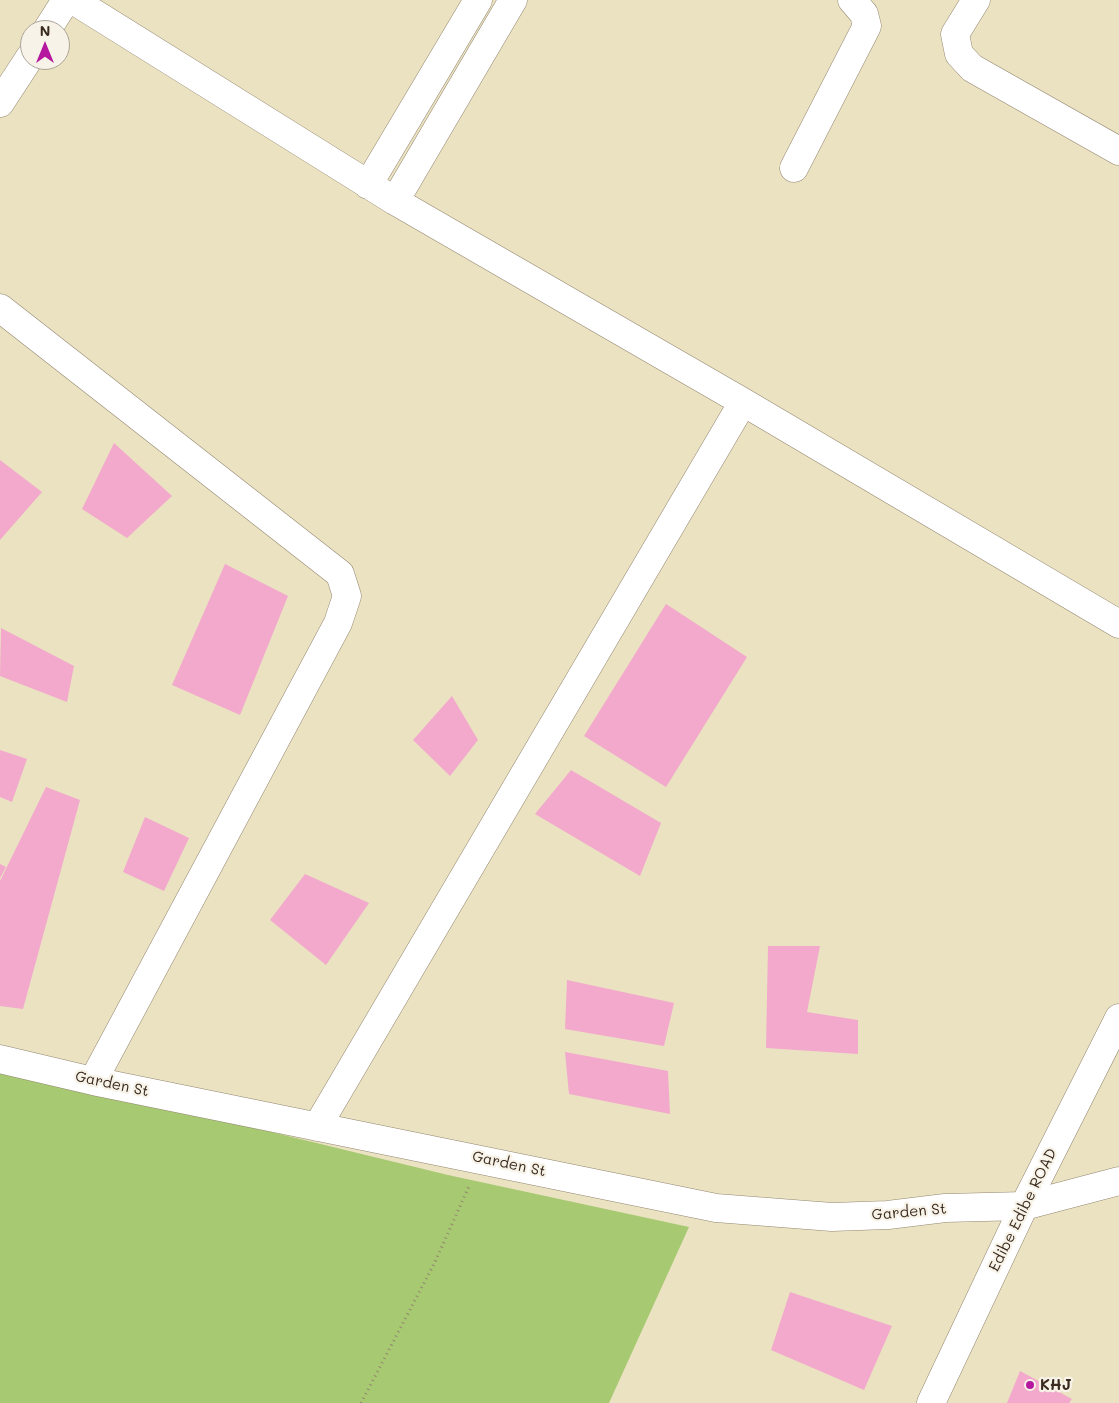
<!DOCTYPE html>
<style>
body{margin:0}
#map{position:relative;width:1119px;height:1403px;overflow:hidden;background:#ebe2c2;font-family:Mali,sans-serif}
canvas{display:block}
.north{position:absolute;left:20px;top:20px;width:50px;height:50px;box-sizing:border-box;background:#f7f3e8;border:1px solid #aca397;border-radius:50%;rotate:0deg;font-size:14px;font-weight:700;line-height:20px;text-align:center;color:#3b2a1e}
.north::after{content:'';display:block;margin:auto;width:18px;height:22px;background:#b5179e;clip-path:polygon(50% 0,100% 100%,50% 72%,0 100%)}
</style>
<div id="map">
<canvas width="1119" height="1403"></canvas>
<div class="north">N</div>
</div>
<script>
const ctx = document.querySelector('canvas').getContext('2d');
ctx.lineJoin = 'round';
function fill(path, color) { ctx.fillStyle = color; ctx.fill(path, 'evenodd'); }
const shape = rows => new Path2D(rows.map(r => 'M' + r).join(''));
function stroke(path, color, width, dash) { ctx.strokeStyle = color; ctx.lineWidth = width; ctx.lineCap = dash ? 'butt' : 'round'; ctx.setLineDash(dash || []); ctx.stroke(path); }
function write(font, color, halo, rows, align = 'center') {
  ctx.font = font + ' Mali,sans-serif'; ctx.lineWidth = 4.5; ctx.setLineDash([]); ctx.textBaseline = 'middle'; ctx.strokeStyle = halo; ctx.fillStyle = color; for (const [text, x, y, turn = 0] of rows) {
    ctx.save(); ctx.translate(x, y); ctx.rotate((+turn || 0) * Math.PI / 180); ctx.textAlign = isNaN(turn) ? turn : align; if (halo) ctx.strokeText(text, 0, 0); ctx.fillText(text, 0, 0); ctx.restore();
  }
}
fill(shape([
 [0,1066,448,1175,689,1227,609,1403,0,1403]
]), '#a6c972');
fill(shape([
 [114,443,172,496,127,538,82,509],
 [0,460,42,492,0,540],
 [225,564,288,596,240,715,172,685],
 [666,604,747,657,666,787,584,736],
 [1,628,74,666,67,702,0,676],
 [452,696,478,740,450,776,413,740],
 [0,750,27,759,12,802,0,797],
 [571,770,661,823,640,876,535,814],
 [46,787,80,800,23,1009,0,1006,0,881],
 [145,817,189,838,164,891,123,872],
 [0,864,6,867,0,878],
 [305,874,369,903,326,965,270,920],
 [768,946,820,946,807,1012,858,1020,858,1054,766,1048],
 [567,980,674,1003,664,1046,565,1029],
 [565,1052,668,1071,670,1114,569,1094],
 [790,1292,892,1326,864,1390,771,1350],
 [1020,1371,1072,1399,1069,1403,1007,1403]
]), '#f2a9cc');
const minor = shape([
 [73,0,395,201,743,402,1119,624],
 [976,0,955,34,959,54,972,68,1119,151],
 [47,30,66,0],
 [0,103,30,57],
 [794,168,867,26,864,14,852,0],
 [368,185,478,0],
 [395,201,513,0],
 [0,308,340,574,347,596,338,623,93,1081],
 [0,1059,93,1081,716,1208,832,1217,888,1215,945,1208,1024,1206,1119,1181],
 [317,1127,743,402]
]);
const major = shape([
 [931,1403,1024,1206,1119,1018]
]);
stroke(minor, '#938670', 29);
stroke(major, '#938670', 29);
stroke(shape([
 [361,1403,435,1262,470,1184]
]), '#938670', 3, [1, 4]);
stroke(minor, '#fff', 28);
stroke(major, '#fff', 28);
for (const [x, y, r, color] of [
 [1030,1385,5,"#b5179e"]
]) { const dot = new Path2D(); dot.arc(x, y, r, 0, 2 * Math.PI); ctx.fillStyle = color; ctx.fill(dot); stroke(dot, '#f7f3e8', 2); }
write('15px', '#3b2a1e', '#f7f3e8', [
 ["Garden St",112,1084,12],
 ["Garden St",509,1164,12],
 ["Edibe Edibe ROAD",1023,1210,-64],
 ["Garden St",909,1212,-5]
]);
write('bold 15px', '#3b2a1e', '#f7f3e8', [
 ["KHJ",1040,1385]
], 'left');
</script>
